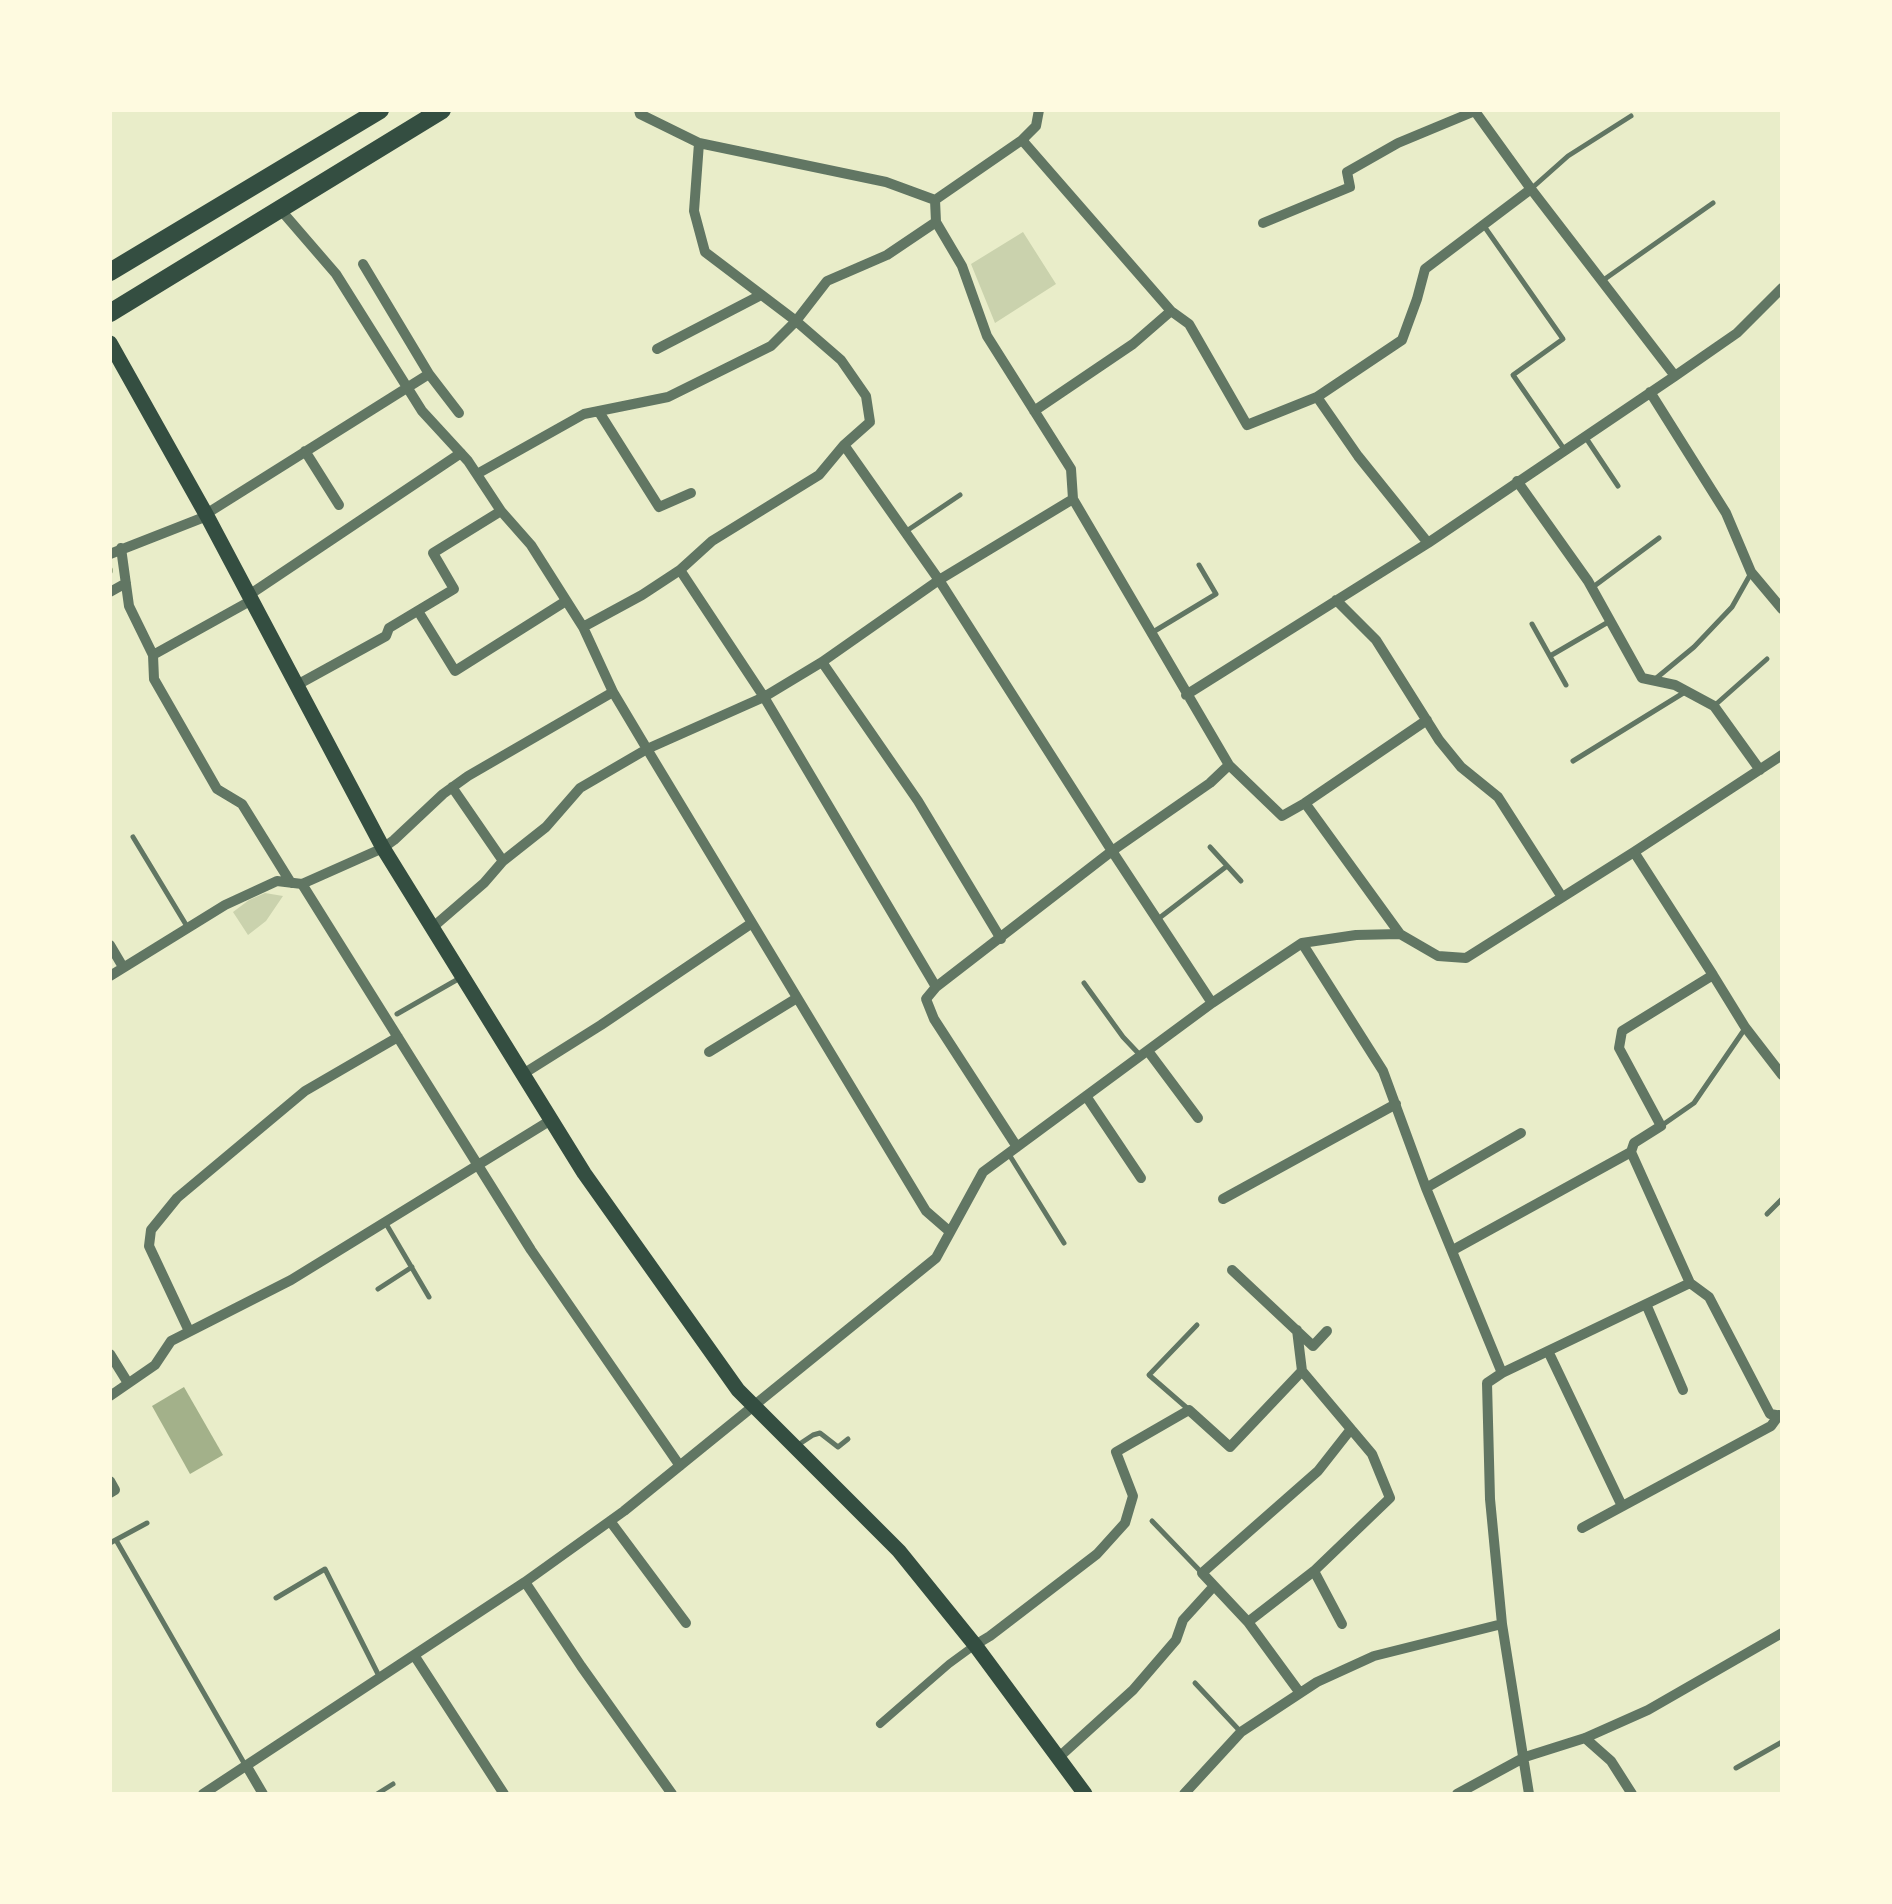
<!DOCTYPE html>
<style>
body{margin:0}
#map{position:relative;width:1892px;height:1904px;overflow:hidden;background:#e9edc9;font-family:"DM Sans",sans-serif}
canvas{display:block}
.frame{position:absolute;inset:0;border:112px solid #fefae0;pointer-events:none}
</style>
<div id="map">
<canvas width="1892" height="1904"></canvas>
<div class="frame"></div>
</div>
<script>
const ctx = document.querySelector('canvas').getContext('2d');
ctx.lineJoin = 'round';
function fill(path, color) { ctx.fillStyle = color; ctx.fill(path, 'evenodd'); }
const shape = rows => new Path2D(rows.map(r => 'M' + r).join(''));
function stroke(path, color, width, dash) { ctx.strokeStyle = color; ctx.lineWidth = width; ctx.lineCap = dash ? 'butt' : 'round'; ctx.setLineDash(dash || []); ctx.stroke(path); }
fill(shape([
 [1023,232,1056,284,995,323,971,264],
 [265,893,283,896,266,921,248,935,233,912,249,900]
]), '#cad2ad');
fill(shape([
 [184,1387,223,1455,190,1474,152,1406]
]), '#a3b18a');
stroke(shape([
 [110,570,110,571]
]), '#a3b18a', 6);
stroke(shape([
 [1532,188,1568,156,1631,116],
 [1484,226,1563,339,1513,375,1564,449],
 [1602,281,1713,203],
 [1586,438,1618,486],
 [905,532,960,495],
 [1593,587,1659,538],
 [1532,624,1566,685],
 [1153,632,1216,594,1199,565],
 [1550,656,1610,621],
 [1654,680,1694,647,1732,607,1750,575],
 [1714,706,1767,659],
 [1573,761,1685,692],
 [133,837,188,928],
 [1210,847,1241,881],
 [1158,919,1227,866],
 [1084,983,1123,1037,1140,1055],
 [397,1014,460,978],
 [1661,1126,1694,1103,1744,1030],
 [1010,1156,1064,1243],
 [1767,1214,1782,1199],
 [385,1222,429,1297],
 [378,1289,412,1267],
 [1187,1408,1149,1375,1197,1325],
 [798,1445,813,1435,820,1433,838,1447,848,1439],
 [1152,1521,1202,1573],
 [116,1540,244,1763],
 [110,1543,147,1523],
 [276,1598,325,1569,379,1676],
 [1195,1683,1239,1730],
 [1736,1768,1782,1742],
 [377,1794,393,1784]
]), '#617663', 5);
stroke(shape([
 [880,1724,949,1664,975,1645]
]), '#617663', 8);
stroke(shape([
 [639,110,640,114,699,143,886,182,935,200],
 [1474,110,1531,189,1675,376],
 [1022,140,1171,311,1189,324,1247,425,1317,397,1402,340,1417,299,1425,269,1531,189],
 [935,200,936,222,962,266,987,336,1071,469,1073,499,1229,765,1282,816,1305,803,1400,934,1438,956,1466,958,1634,852,1782,755],
 [935,200,1022,140,1036,126,1039,110],
 [279,208,336,274,422,411,468,461,501,511,531,545,583,627,613,692,647,749,926,1211,949,1231],
 [1263,223,1350,187,1347,172,1398,143,1475,111],
 [363,264,429,374,459,413],
 [657,349,761,295],
 [1650,392,1726,513,1751,572,1782,609],
 [1317,397,1358,456,1428,543],
 [1034,411,1133,344,1171,311],
 [599,412,659,507,691,493],
 [844,445,939,580,1112,851,1212,1003],
 [305,451,339,505],
 [477,474,584,414,668,397,771,346,796,321,827,281,887,255,936,222],
 [1517,481,1588,581,1642,678,1675,685,1714,706,1760,770],
 [206,514,429,374],
 [121,548,129,606,153,655,154,679,217,789,242,804,291,883],
 [110,554,207,516],
 [680,570,764,697,936,987],
 [110,592,126,583],
 [249,595,461,453],
 [1336,600,1376,640,1439,740,1461,767,1498,797,1562,897],
 [418,611,455,671,566,601],
 [583,627,642,595,680,570,712,541,819,475,844,445,870,422,866,396,841,360,796,321,705,252,694,211,699,143],
 [153,655,252,600],
 [822,662,918,801,1001,939],
 [297,685,386,636,389,628,454,589,433,553,501,511],
 [1186,695,1428,543,1675,376,1737,333,1782,288],
 [452,787,503,861],
 [1305,803,1427,720],
 [1634,852,1713,975,1622,1031,1619,1048,1661,1126,1634,1143,1631,1152,1690,1283,1709,1297,1770,1414,1782,1416],
 [302,884,531,1250,680,1466],
 [433,927,484,883,503,861,546,827,580,788,647,749,764,697,822,662,939,580,1073,499],
 [1302,943,1383,1071,1426,1188,1502,1373],
 [110,945,123,967],
 [1713,975,1745,1027,1782,1075],
 [110,976,225,905,277,881,302,884,383,848,394,840,443,794,468,776,613,692],
 [1148,1051,1198,1118],
 [709,1052,797,998],
 [523,1074,601,1025,752,923],
 [1086,1096,1141,1178],
 [1017,1147,934,1019,926,999,936,987,1112,851,1210,783,1229,765],
 [1426,1188,1521,1133],
 [1223,1199,1396,1104],
 [1453,1250,1631,1152],
 [1232,1270,1313,1346,1327,1331],
 [1646,1304,1683,1390],
 [189,1331,149,1246,151,1230,177,1198,305,1091,398,1037],
 [1548,1351,1622,1506],
 [110,1354,128,1383],
 [110,1396,155,1365,171,1341,291,1280,551,1120],
 [110,1481,115,1490,110,1493],
 [610,1521,686,1623],
 [1582,1528,1771,1426,1779,1415],
 [1314,1571,1342,1624],
 [525,1582,581,1666,672,1794],
 [1248,1622,1314,1571,1390,1498,1372,1454,1302,1371,1297,1330],
 [975,1645,990,1636,1097,1554,1125,1523,1133,1496,1116,1452,1189,1410,1230,1447,1302,1371],
 [414,1655,504,1794],
 [1300,1693,1248,1622,1202,1573,1318,1471,1351,1429],
 [1585,1738,1611,1761,1632,1794],
 [1058,1758,1133,1690,1176,1640,1183,1620,1214,1586],
 [246,1765,263,1794],
 [203,1794,525,1582,624,1511,936,1258,983,1172,1212,1003,1302,943,1356,935,1400,934],
 [1184,1794,1241,1732,1317,1682,1374,1656,1502,1624],
 [1457,1794,1525,1757,1585,1738,1648,1710,1782,1633],
 [1529,1794,1502,1624,1490,1499,1487,1383,1502,1373,1690,1283]
]), '#617663', 10);
stroke(shape([
 [110,343,207,516,383,848,584,1173,738,1390,899,1551,975,1645,1085,1794]
]), '#344e41', 15);
stroke(shape([
 [110,272,380,110],
 [110,313,442,110]
]), '#344e41', 18);
</script>
